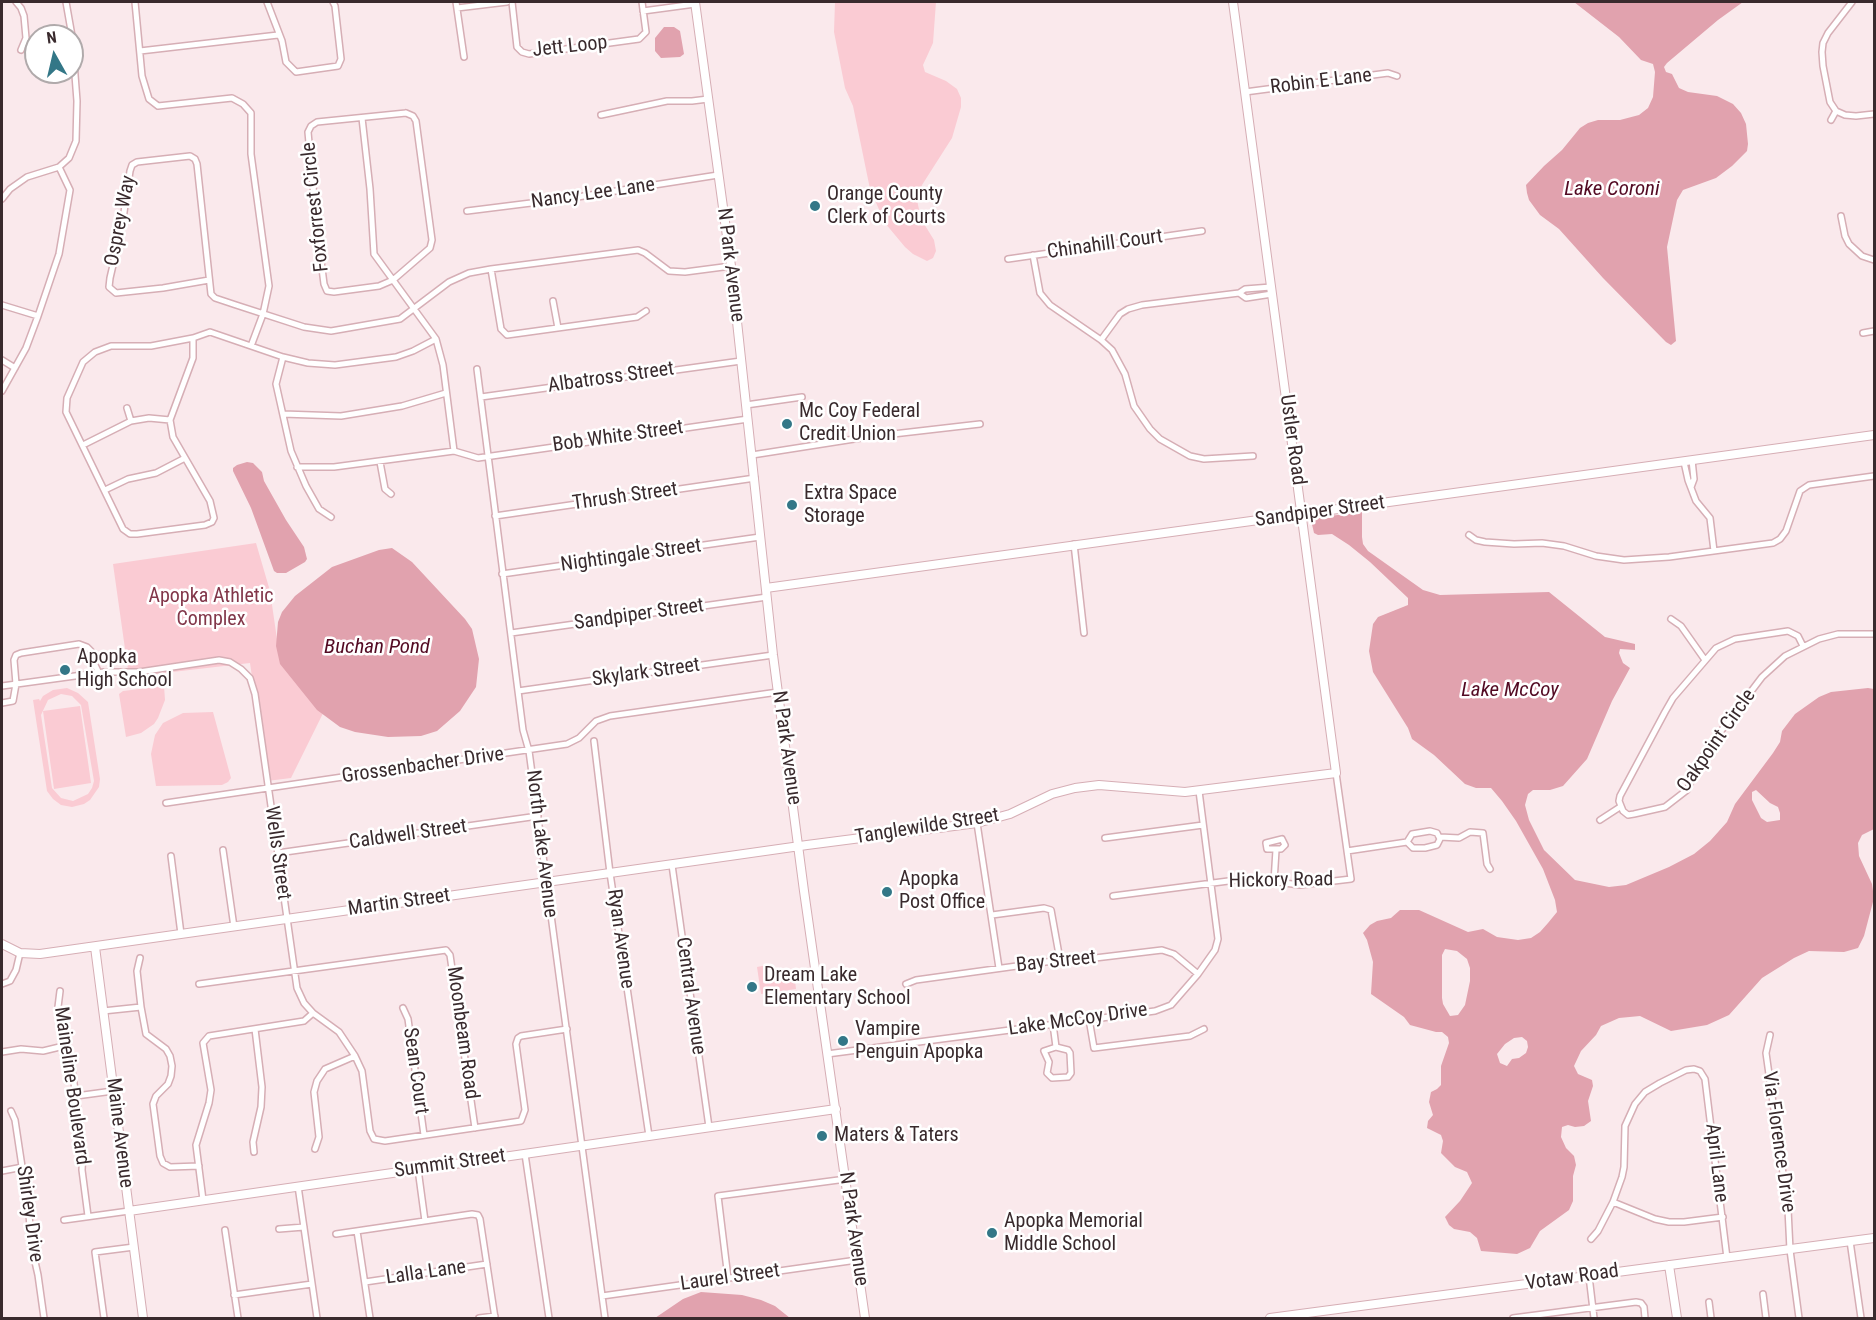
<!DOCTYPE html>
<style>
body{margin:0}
#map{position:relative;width:1876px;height:1320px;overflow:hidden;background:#fae9ec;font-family:"Roboto Condensed",sans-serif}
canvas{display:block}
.frame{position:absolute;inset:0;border:3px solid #392a2d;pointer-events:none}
.north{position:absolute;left:24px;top:24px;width:60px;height:60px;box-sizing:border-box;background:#fff;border:2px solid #b0aaab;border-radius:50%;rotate:352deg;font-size:16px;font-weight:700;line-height:24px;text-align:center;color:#392a2d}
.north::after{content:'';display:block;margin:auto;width:21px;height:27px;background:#337787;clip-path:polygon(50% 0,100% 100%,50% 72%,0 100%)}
</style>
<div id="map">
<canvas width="1876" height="1320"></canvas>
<div class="frame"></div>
<div class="north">N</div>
</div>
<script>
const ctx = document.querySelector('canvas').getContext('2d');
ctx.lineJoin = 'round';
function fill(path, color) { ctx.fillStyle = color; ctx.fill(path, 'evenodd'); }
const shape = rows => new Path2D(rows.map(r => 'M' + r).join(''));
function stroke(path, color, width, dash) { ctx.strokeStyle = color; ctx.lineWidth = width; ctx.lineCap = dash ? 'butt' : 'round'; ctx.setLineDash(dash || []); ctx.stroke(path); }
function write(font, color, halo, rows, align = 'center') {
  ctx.font = font + ' "Roboto Condensed",sans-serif'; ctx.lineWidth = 5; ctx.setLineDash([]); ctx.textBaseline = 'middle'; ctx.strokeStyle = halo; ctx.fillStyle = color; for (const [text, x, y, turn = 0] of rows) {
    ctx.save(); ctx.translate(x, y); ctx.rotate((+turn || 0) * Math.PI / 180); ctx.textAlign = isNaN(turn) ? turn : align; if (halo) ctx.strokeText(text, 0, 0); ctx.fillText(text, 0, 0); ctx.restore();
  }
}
fill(shape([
 [835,2,936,2,933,43,923,65,925,72,946,81,957,89,961,98,961,107,952,138,922,185,917,200,921,219,934,240,936,251,933,258,927,261,913,254,905,247,885,223,870,189,853,106,845,88,834,32],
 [256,543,270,591,279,653,336,687,291,778,267,781,250,663,129,677,113,564],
 [164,686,165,700,158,718,154,724,141,733,126,737,119,694,123,691],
 [67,688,78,693,88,702,100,779,99,787,90,800,84,804,72,807,61,805,53,799,47,791,33,700,39,699,40,701,43,696,53,690],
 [61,694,72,696,81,705,94,781,92,788,88,794,73,801,61,798,52,788,41,715,48,700],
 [80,706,91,783,54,789,43,711],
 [213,712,231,778,228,782,222,785,156,786,151,754,155,735,163,723,183,713],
 [767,965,768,974,773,978,790,976,795,980,796,989,761,994,757,967]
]), '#facbd3');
fill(shape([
 [1574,2,1743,2,1718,20,1667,63,1664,67,1666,72,1672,74,1679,88,1688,92,1717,96,1733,104,1741,113,1746,124,1748,144,1747,151,1732,166,1716,178,1683,190,1677,200,1667,247,1676,341,1671,345,1666,342,1603,278,1559,229,1540,215,1529,200,1527,193,1526,185,1544,166,1562,150,1580,128,1588,123,1598,120,1620,120,1639,115,1648,108,1653,97,1655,72,1653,64,1641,60,1619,37],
 [664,27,674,27,680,31,684,54,680,57,661,58,655,51,655,38],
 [247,462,253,463,262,472,264,481,286,520,304,547,307,559,305,562,286,573,277,573,274,571,251,508,233,471,233,468,237,465],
 [1362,512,1362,537,1363,544,1368,551,1423,590,1440,595,1549,592,1605,637,1635,644,1635,650,1620,649,1619,653,1623,663,1630,668,1612,701,1587,759,1563,786,1550,790,1533,790,1528,794,1525,805,1529,820,1544,850,1575,880,1609,887,1626,885,1669,867,1694,854,1710,841,1727,822,1735,804,1773,753,1780,742,1782,731,1795,714,1819,697,1831,692,1868,688,1874,689,1874,829,1862,835,1858,843,1859,856,1872,884,1874,898,1864,936,1858,948,1844,952,1809,951,1794,958,1762,978,1729,1015,1707,1025,1671,1031,1640,1016,1619,1018,1601,1026,1596,1035,1581,1051,1574,1066,1578,1074,1592,1080,1593,1086,1588,1101,1591,1121,1584,1126,1575,1127,1568,1125,1562,1127,1561,1137,1566,1148,1574,1156,1576,1165,1573,1176,1573,1201,1569,1210,1540,1231,1530,1248,1517,1254,1481,1251,1477,1238,1470,1232,1454,1229,1449,1225,1445,1217,1460,1201,1472,1183,1467,1172,1455,1167,1441,1153,1443,1141,1441,1135,1427,1128,1428,1121,1433,1115,1429,1102,1431,1092,1437,1089,1441,1085,1441,1066,1449,1043,1448,1037,1442,1032,1436,1032,1410,1025,1404,1017,1371,994,1373,962,1367,940,1363,933,1370,925,1377,921,1391,918,1400,910,1419,910,1468,932,1483,929,1497,937,1518,940,1531,938,1540,932,1548,923,1557,912,1555,900,1543,869,1516,821,1502,801,1491,788,1476,788,1465,784,1434,755,1412,739,1408,728,1373,672,1369,651,1373,624,1378,617,1408,605,1408,598,1370,562,1349,545,1332,534,1318,535,1314,533,1311,520,1313,518],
 [1756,790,1770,803,1778,807,1780,813,1780,820,1767,822,1761,818,1752,800,1752,792],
 [1445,949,1457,951,1467,959,1470,968,1470,981,1465,1005,1458,1015,1450,1016,1443,1004,1442,998,1442,955],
 [1522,1037,1527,1041,1528,1047,1526,1053,1519,1058,1512,1059,1507,1066,1500,1063,1497,1054,1505,1044,1514,1038],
 [392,548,412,562,465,619,472,629,479,659,476,687,460,711,437,731,421,736,388,737,355,732,340,727,317,710,280,664,276,646,278,622,282,612,295,596,332,567,379,550],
 [701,1292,742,1295,761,1300,775,1306,790,1318,655,1318,683,1299]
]), '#e1a2ae');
const street = shape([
 [16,2,21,8,24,16,26,38,21,50],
 [66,2,72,36],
 [135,2,142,76,149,99,158,106,232,98,243,104,251,113,251,154,269,286,263,314,251,346],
 [267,2,282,41,286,62,296,72,338,66,341,59,335,6,333,2],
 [456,2,464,57],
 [512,2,517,47,522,52,529,54,639,39,646,32,642,2],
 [1852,2,1828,33,1823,43,1822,52,1823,66,1830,102,1836,111,1845,115,1856,116,1874,114],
 [457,8,507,2],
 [643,11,695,4],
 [140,51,278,35],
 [1245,92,1388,73,1397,76],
 [406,113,413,116,416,121,432,240,430,248,393,280,379,286,334,292,327,291,324,284,317,229,308,132,311,126,317,122,406,113],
 [601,115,667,101,692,101,708,99],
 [362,118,370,189,374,254,436,339,443,365,454,451],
 [1831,120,1836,111],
 [59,167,69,158,76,141,77,101,72,36],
 [2,199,10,189,27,177,59,167,70,190,59,254,38,316,26,348,2,391],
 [467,211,571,198,718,175],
 [1841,216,1845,236,1849,244,1862,256,1874,260],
 [1033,255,1040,293,1050,305,1101,340,1112,350,1125,374,1134,406,1150,429,1160,439,1190,456,1204,459,1253,456],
 [1008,259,1202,231],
 [491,269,501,329,507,335,637,317,646,311],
 [209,280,163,288,116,293,109,287,110,278,122,226,130,171,132,165,137,162,190,156,195,159,197,164,211,294,215,298,236,305,304,327,331,331,400,319,449,282,469,273,491,269,638,250,645,253,669,271,685,272,731,266],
 [1239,293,1246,298,1272,294],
 [553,301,558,328],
 [2,305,38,316],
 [1863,333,1874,331],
 [193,338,193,358,170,420,173,437,210,501,214,518,212,522,205,525,137,534,130,534,123,529,66,412,67,398,83,362,95,352,111,346,151,346,193,338,210,332,283,357,308,363,335,365,396,357,413,351,436,339],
 [1101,340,1120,314,1128,309,1142,305,1239,293,1245,289,1271,287],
 [283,357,276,384,291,451,306,486,319,509,331,517],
 [2,360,15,368],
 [477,369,518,691,523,730,529,751,605,1318],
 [481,397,741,361],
 [746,405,802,397],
 [127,408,131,421],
 [283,414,341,416,402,406,446,393],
 [83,445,131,421,149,418,170,420],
 [752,455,867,437,980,424],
 [380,462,385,489,391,494],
 [1684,462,1688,480,1696,501,1710,518,1714,551],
 [297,467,334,467,454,451,478,458,748,419],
 [1691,487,1694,479,1692,460],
 [105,490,128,479,156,473,185,458],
 [495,516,755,478],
 [1469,535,1476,540,1485,542,1514,544,1542,543,1564,546,1596,556,1624,560,1669,557,1773,543,1780,539,1786,531,1800,491,1809,485,1874,476],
 [1074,544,1084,633],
 [502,574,760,537],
 [1671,619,1681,626,1705,660],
 [511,633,767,597],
 [1803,646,1798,636,1788,631,1735,639,1716,648,1673,698,1665,712,1620,796,1619,801,1623,811,1628,815,1634,814,1665,807,1687,790,1703,756,1718,735,1762,677,1785,656,1819,639,1838,634,1874,634],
 [2,686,104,672,139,672,219,660,230,662,241,669,250,678,255,694,297,988,304,1003,313,1013,339,1032,355,1056,362,1071,370,1131,374,1139,385,1141,521,1121,525,1110,516,1044,518,1038,521,1036,567,1029],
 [518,691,773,655],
 [2,703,13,701,16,684,14,660,16,655,21,653,79,644,87,647,91,651,94,663,99,673],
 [594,741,610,873,649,1136],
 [166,803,567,744,579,738,596,721,610,716,778,692],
 [1600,820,1620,807],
 [977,823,999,968],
 [1440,837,1459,838,1470,832,1483,833,1487,864,1490,869],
 [1105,838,1203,825],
 [1282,839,1285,845,1281,849,1267,849,1266,843,1282,839],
 [223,850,234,927],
 [1347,851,1407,842,1412,834,1430,831,1437,833,1440,839,1437,845,1425,848,1413,848,1407,842],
 [278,853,538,816],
 [171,856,181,934],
 [672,865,709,1127],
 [1274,882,1276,850],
 [1113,896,1236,880,1260,880,1300,885,1351,879,1336,773],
 [992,915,1044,908,1051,910,1060,960],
 [2,984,10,981,16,970,20,953],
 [199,984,446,950,450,955,475,1128],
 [906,984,916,980,1060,960,1095,958,1162,950,1174,954,1198,974],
 [60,991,58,1007,61,1025,68,1045,76,1096,83,1152,82,1170,88,1216],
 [141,1007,146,1034,166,1049,170,1056,172,1066,171,1076,168,1084,156,1096,153,1104,160,1156,163,1163,170,1167,199,1166],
 [403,1008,408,1019,424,1135],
 [103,1011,141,1007,137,971,140,958],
 [1089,1019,1094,1048,1190,1036,1204,1029],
 [1053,1024,1056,1047],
 [1770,1035,1766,1053,1788,1209,1790,1250,1799,1318],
 [1056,1047,1068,1050,1070,1053,1071,1073,1068,1077,1052,1078,1047,1073,1049,1062,1044,1051,1056,1047],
 [2,1052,21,1049,43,1051,68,1045],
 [827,1054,1155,1011,1171,1005,1198,974,1215,950,1218,939,1199,791],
 [76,1096,113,1091],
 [11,1111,15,1120,29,1213,31,1244,38,1275,44,1318],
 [315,1149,319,1137,314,1092,317,1081,325,1069,355,1056],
 [254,1152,253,1142,261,1107,262,1087,255,1029],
 [525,1154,549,1318],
 [418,1169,425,1221],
 [2,1171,23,1167],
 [298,1186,317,1318],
 [203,1200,196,1145,209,1103,211,1090,203,1043,209,1036,304,1021,313,1013],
 [1613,1202,1655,1219,1669,1222,1684,1222,1723,1217],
 [64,1220,129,1211],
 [279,1229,304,1227],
 [225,1230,238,1318],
 [357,1231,370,1318],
 [336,1234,472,1214,478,1215,480,1219,495,1318],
 [1591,1239,1598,1231,1613,1202,1622,1177,1624,1167,1625,1126,1635,1104,1645,1092,1660,1083,1686,1070,1694,1069,1700,1071,1705,1079,1727,1258],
 [1850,1241,1861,1318],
 [1589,1276,1594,1318],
 [728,1278,718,1196,846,1179],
 [365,1282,487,1264],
 [1763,1294,1766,1318],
 [234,1295,312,1284],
 [602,1296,857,1260],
 [1709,1302,1711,1318],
 [104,1318,95,1252,134,1247],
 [479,1318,495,1316],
 [1513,1318,1636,1302,1641,1303,1644,1307,1645,1318]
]);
const secondary = shape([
 [695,2,731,266,773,655,804,891,865,1318],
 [766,588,1874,435],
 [2,944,20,953,40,954,807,845,977,823,1010,814,1052,794,1075,788,1099,785,1185,792,1336,773,1233,2],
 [95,947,143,1318],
 [129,1211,836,1109],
 [1669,1265,1677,1318],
 [1270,1318,1874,1238]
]);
stroke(street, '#d6aeb5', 8);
stroke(secondary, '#d6aeb5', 10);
stroke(street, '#fff', 5);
stroke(secondary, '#fff', 8);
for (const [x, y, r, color] of [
 [815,206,6,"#337787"],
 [787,424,6,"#337787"],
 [792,505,6,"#337787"],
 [65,670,6,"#337787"],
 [887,892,6,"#337787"],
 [752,987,6,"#337787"],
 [843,1041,6,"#337787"],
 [822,1136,6,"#337787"],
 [992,1233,6,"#337787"]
]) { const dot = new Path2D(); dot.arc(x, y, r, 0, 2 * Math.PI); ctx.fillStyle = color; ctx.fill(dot); stroke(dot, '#fff', 2); }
write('20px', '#392a2d', '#fff', [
 ["Jett Loop",570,47,-6],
 ["Robin E Lane",1321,82,-7],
 ["Nancy Lee Lane",593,194,-8],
 ["Foxforrest Circle",316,207,-96],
 ["Osprey Way",121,221,-79],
 ["Chinahill Court",1105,245,-8],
 ["N Park Avenue",730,265,83],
 ["Albatross Street",611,378,-8],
 ["Bob White Street",618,437,-8],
 ["Ustler Road",1292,440,82],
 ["Thrush Street",625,497,-8],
 ["Sandpiper Street",1320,512,-8],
 ["Nightingale Street",631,556,-8],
 ["Sandpiper Street",639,615,-8],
 ["Skylark Street",646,673,-8],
 ["Oakpoint Circle",1717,741,-55],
 ["N Park Avenue",786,748,82],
 ["Grossenbacher Drive",423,766,-8],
 ["Tanglewilde Street",927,827,-9],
 ["Caldwell Street",408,835,-8],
 ["North Lake Avenue",541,844,83],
 ["Wells Street",277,853,82],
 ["Hickory Road",1281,881,-1],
 ["Martin Street",399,903,-8],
 ["Ryan Avenue",620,939,82],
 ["Bay Street",1056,962,-6],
 ["Central Avenue",690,996,82],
 ["Lake McCoy Drive",1078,1020,-8],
 ["Moonbeam Road",462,1033,82],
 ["Sean Court",415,1071,82],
 ["Maineline Boulevard",71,1086,82],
 ["Maine Avenue",119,1133,83],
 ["Via Florence Drive",1778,1142,82],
 ["April Lane",1716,1163,83],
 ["Summit Street",450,1164,-8],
 ["Shirley Drive",29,1214,82],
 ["N Park Avenue",853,1229,82],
 ["Lalla Lane",426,1273,-8],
 ["Laurel Street",730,1278,-8],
 ["Votaw Road",1572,1278,-8]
]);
write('20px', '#392a2d', '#fff', [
 ["Orange County",827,195],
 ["Clerk of Courts",827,218],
 ["Mc Coy Federal",799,412],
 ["Credit Union",799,435],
 ["Extra Space",804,494],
 ["Storage",804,517],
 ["Apopka",77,658],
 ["High School",77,681],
 ["Apopka",899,880],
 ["Post Office",899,903],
 ["Dream Lake",764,976],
 ["Elementary School",764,999],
 ["Vampire",855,1030],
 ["Penguin Apopka",855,1053],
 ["Maters & Taters",834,1136],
 ["Apopka Memorial",1004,1222],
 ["Middle School",1004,1245]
], 'left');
write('20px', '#82374a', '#fff', [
 ["Apopka Athletic",211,597],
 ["Complex",211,620]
]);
write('italic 21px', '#530a23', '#fff', [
 ["Lake Coroni",1612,190],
 ["Buchan Pond",377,648],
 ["Lake McCoy",1510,691]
]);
</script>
